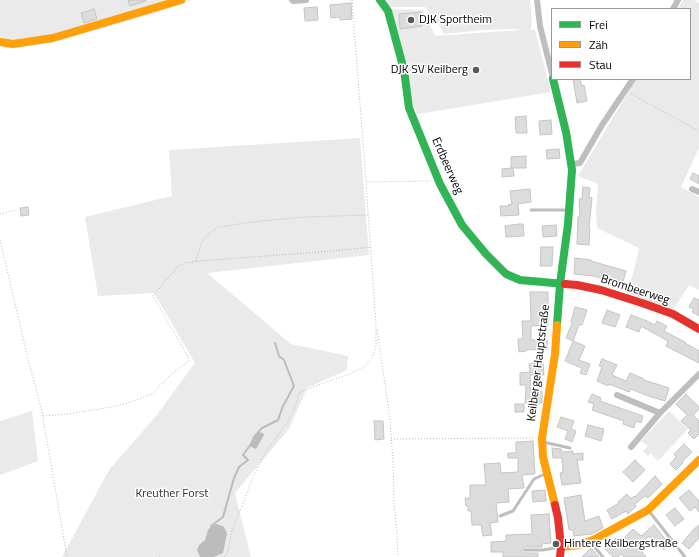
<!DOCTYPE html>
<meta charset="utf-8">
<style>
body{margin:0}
#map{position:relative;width:699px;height:557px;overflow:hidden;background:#fff;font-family:"Titillium Web",sans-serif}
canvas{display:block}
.legend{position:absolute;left:551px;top:8px;width:140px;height:72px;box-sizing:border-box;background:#fff;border:1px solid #999;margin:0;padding:5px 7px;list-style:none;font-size:12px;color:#000}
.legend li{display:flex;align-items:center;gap:8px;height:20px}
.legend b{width:20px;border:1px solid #999}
</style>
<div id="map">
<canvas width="699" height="557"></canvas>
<ul class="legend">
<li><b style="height:5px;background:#30b455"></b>Frei</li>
<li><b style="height:5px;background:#ff9f0a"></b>Zäh</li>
<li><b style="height:5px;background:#e5322d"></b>Stau</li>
</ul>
</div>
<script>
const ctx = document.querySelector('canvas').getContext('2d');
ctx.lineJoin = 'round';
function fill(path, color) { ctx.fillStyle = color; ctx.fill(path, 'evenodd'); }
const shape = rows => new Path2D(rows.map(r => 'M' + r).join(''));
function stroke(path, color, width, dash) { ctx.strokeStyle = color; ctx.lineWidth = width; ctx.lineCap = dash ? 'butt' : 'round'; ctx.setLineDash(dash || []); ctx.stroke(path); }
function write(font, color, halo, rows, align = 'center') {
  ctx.font = font + ' "Titillium Web",sans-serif'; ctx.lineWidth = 3; ctx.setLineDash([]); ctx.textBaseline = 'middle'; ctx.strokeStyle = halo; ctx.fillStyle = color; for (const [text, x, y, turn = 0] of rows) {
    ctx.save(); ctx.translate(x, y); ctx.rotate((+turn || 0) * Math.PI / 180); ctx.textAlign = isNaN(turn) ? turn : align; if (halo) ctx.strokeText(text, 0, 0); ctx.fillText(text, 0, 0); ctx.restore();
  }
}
fill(shape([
 [0,0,192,0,156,13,54,42,5,48,0,46],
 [385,0,530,0,532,18,531,30,535,30,551,92,418,114,411,100,391,9,423,10,435,36,520,30,518,29,481,30,444,34,436,20,425,7,388,7],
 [683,0,694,0,699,3,699,148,681,187,699,197,699,290,689,285,673,310,626,293,633,274,639,248,597,228,596,212,598,184,578,176,636,79,690,79,690,9,678,9],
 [360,138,369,255,207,273,291,344,348,356,347,370,307,388,289,429,235,493,251,557,62,557,109,470,156,416,195,363,154,293,98,296,85,217,172,196,169,150],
 [32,411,38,461,0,475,0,421],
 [669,411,688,429,658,461,651,454,648,456,643,451,648,446,641,441]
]), '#eaeaea');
fill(shape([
 [258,432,263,433,264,435,256,449,249,446],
 [217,524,224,527,227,533,223,553,214,557,200,557,197,550,199,545,205,540,208,530,211,526]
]), '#bcbcbc');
stroke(shape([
 [211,526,223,517,234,478,239,467,248,460,243,455,251,444,254,437,262,428,278,420,283,406,294,386,284,360,279,356,275,343]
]), '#bcbcbc', 2);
const building = shape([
 [128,0,146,0,146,1,130,6,128,0],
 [351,3,352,19,340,20,340,17,331,18,330,5,351,3],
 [317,7,318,20,305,21,304,8,317,7],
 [94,9,97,19,84,23,81,13,94,9],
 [421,12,422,26,400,29,399,14,421,12],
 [573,79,580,79,582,86,584,85,587,101,577,103,573,79],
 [526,116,527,133,516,133,515,117,526,116],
 [551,120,552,134,540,135,539,121,551,120],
 [559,149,560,158,547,159,546,150,559,149],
 [526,156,526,168,513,168,514,176,502,177,502,169,511,168,511,157,526,156],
 [693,173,699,176,699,184,690,179,693,173],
 [583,187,590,188,589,197,592,198,589,228,590,228,589,245,577,244,578,217,580,217,579,199,582,198,583,187],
 [530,189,531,202,518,204,519,215,501,216,500,206,508,206,508,205,512,204,510,191,530,189],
 [28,207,29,215,21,216,20,208,28,207],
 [519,224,523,224,524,236,506,237,505,226,519,224],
 [556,225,557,236,543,237,542,226,556,225],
 [541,247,553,247,552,266,540,266,541,247],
 [575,258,591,260,591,261,626,271,623,282,612,279,612,281,593,276,574,274,575,258],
 [530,292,548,292,548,325,531,326,531,340,547,340,548,349,526,350,526,351,519,352,518,339,523,339,522,321,531,321,530,292],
 [694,298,699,300,699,316,692,312,694,309,689,307,694,298],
 [575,307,587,310,582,325,579,325,573,341,566,338,572,323,571,322,575,307],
 [607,310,620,315,615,327,602,323,607,310],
 [631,315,647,321,655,325,657,321,667,326,664,331,685,342,685,343,699,351,699,363,666,346,668,341,641,326,639,332,626,327,631,315],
 [573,341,585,346,579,360,590,364,586,375,580,373,582,368,565,361,573,341],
 [602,359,617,365,612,375,626,381,630,373,644,379,644,380,669,388,665,401,648,396,631,389,629,392,609,384,608,386,597,381,602,367,599,366,602,359],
 [543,363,544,375,530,375,531,391,542,391,542,403,525,403,526,385,520,385,520,373,530,372,529,364,543,363],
 [592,394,601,398,600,401,643,416,641,423,636,421,634,428,623,424,624,421,592,410,594,404,588,402,592,394],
 [686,394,699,407,699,409,693,415,699,421,699,434,694,439,688,433,691,430,681,421,687,415,676,404,686,394],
 [515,404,524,404,524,412,515,412,515,404],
 [561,417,574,421,571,429,576,431,572,442,565,439,568,431,557,427,561,417],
 [374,421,383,421,384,439,375,440,374,421],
 [588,425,604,429,601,441,585,436,588,425],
 [533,441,535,474,522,475,524,488,508,489,509,502,496,503,498,522,490,523,492,535,483,536,481,525,472,525,471,511,468,511,468,506,466,506,465,498,470,498,470,485,486,485,484,464,500,463,501,473,518,472,518,458,508,458,508,453,516,453,516,442,533,441],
 [684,444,692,452,682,462,683,463,676,470,670,464,676,457,674,454,684,444],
 [552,448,561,449,562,452,573,451,573,454,583,453,583,460,577,460,581,483,562,485,560,473,563,472,562,458,553,458,552,448],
 [635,460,645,470,633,482,623,472,635,460],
 [655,476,662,484,648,498,645,496,635,504,636,506,628,514,626,511,612,519,607,510,619,503,618,502,627,494,631,499,634,496,635,497,655,476],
 [545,490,546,501,533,502,532,491,545,490],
 [689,490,699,501,699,512,695,507,690,511,679,498,689,490],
 [581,495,585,521,599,516,603,528,592,534,574,536,573,530,569,530,564,498,581,495],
 [675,508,684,519,675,526,666,515,675,508],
 [549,514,551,543,542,544,542,547,524,547,521,550,522,552,524,553,538,553,538,557,503,557,503,552,491,552,491,542,506,541,506,535,532,534,531,515,549,514],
 [654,525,670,545,664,550,657,541,655,543,649,536,638,547,646,557,624,557,621,554,618,557,613,557,605,549,616,538,620,542,633,529,641,536,654,525],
 [699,525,699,538,689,549,682,543,694,529,699,525],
 [591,548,599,557,582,557,591,548]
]);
fill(building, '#dcdcdc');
stroke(building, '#c5c5c5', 1);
stroke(shape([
 [352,0,366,182,430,181],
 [631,94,699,131],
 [0,214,15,210],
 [0,240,28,359,42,412,67,557],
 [196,261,201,244,207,235,218,227,261,221,305,217,368,215],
 [377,330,390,418,393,462,394,502,397,535,398,557],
 [43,416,68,414,111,407,131,402,152,394,169,376,190,360,153,296,164,282,173,273,177,267,185,263,200,261,332,251,371,247],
 [391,439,534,438],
 [159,557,161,557],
 [224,557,227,554,229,548,232,529,243,504,252,479,265,453,288,422,296,404,299,393,315,386,350,374,365,366,372,358,376,346,376,325,366,182]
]), '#b8b8b8', 1, [1, 2]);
stroke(shape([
 [531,210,567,210],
 [543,442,570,448],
 [649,511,685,557],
 [500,516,513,511,534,479,547,473],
 [591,543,603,557],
 [524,550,543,550,561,547]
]), '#bebebe', 3);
stroke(shape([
 [292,0,293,1,306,0],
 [537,0,540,26,552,74],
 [673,9,678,0],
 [572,164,580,163,602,125,633,79],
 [692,189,699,192],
 [617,395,660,413],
 [631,447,660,413,699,374]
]), '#bebebe', 6);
stroke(shape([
 [380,0,388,11,404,70,409,108,440,184,462,225,486,254,506,274,520,280,565,284],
 [553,79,566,132,572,170,568,224,560,284,557,325]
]), '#30b455', 8);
stroke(shape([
 [0,42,13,44,53,38,181,0],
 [555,505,543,457,542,438,555,354,557,325],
 [561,547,579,545,593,540,648,510,699,460]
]), '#ff9f0a', 8);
stroke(shape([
 [565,284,577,285,601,290,642,303,673,314,699,329],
 [555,505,558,518,561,547,560,557]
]), '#e5322d', 8);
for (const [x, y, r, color] of [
 [411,20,4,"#595959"],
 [476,70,4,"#595959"],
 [556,544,4,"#595959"]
]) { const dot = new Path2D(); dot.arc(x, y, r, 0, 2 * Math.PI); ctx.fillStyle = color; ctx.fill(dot); stroke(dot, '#fff', 1.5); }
write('12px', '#000', '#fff', [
 ["DJK Sportheim",419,20],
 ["DJK SV Keilberg",468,70,"right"],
 ["Hintere Keilbergstraße",564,544]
], 'left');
write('12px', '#000', '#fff', [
 ["Erdbeerweg",447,166,66],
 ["Brombeerweg",635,290,18],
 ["Keilberger Hauptstraße",539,363,-83]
]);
write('12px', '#2f2f2f', '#fff', [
 ["Kreuther Forst",172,494]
]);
</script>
